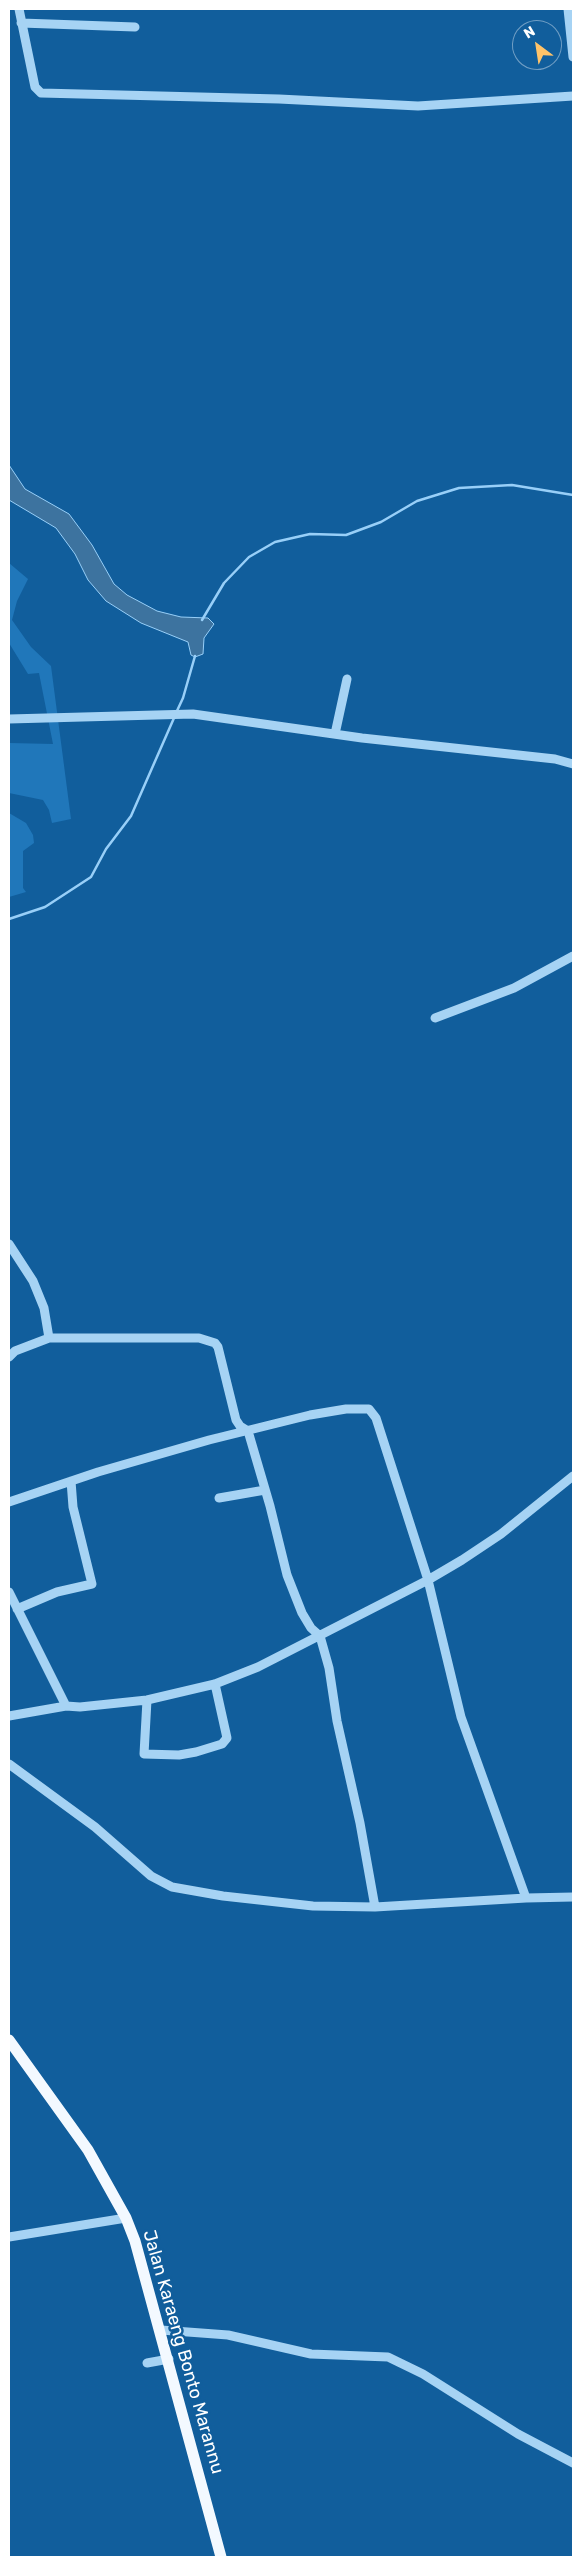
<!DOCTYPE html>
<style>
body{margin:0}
#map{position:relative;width:582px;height:2566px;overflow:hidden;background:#115e9c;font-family:Rubik,sans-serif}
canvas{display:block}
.frame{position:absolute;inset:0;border:10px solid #fff;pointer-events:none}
.north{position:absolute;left:512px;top:20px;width:50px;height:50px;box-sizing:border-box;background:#115e9c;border:1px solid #709ec4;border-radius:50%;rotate:329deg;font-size:14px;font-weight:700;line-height:20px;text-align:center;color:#fff}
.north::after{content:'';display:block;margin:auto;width:18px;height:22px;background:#ffc369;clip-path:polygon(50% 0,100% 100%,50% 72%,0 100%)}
</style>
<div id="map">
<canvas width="582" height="2566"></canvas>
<div class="frame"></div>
<div class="north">N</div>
</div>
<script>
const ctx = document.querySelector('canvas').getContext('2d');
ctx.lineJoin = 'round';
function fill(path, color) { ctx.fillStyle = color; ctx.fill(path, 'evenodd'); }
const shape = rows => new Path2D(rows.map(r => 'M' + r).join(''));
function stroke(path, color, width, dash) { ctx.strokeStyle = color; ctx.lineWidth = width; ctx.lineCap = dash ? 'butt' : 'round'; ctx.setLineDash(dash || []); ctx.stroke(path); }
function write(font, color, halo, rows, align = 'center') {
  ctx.font = font + ' Rubik,sans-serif'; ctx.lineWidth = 5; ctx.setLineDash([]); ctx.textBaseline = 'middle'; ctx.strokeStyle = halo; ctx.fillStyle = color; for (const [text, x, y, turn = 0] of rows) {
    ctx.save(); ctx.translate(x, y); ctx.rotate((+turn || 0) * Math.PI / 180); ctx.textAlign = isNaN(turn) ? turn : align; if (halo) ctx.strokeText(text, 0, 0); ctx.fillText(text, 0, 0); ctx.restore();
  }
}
fill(shape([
 [9,563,28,579,17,601,12,620,31,647,51,666,71,819,52,823,49,810,43,800,9,793,9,743,53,744,39,673,28,674,9,643],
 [9,813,26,823,33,835,34,843,23,851,23,888,26,892,9,897]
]), '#2077ba');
const water = shape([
 [9,465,25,489,69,514,92,545,114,584,127,595,157,611,181,617,208,618,214,624,204,638,203,654,195,657,191,655,188,642,141,623,106,601,88,580,75,554,56,528,9,500,9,465]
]);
fill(water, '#3d739f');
stroke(water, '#98cff8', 1);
stroke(shape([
 [202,620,224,583,249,557,275,542,310,534,346,535,381,522,417,501,459,488,512,485,573,495],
 [176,713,183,698,195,656],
 [9,919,45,907,91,877,106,849,131,816,174,718]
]), '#98cff8', 2.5);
stroke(shape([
 [19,9,35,87,41,93,279,99,418,106,573,96],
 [568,9,573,57],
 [21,23,135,27],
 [9,719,193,714,362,738,555,759,573,764],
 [335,734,347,679],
 [435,1018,514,988,573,956],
 [9,1244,33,1281,44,1308,49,1338,199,1338,215,1343,218,1347,236,1420,240,1426,248,1431,270,1506,287,1575,302,1613,311,1628,320,1636,329,1668,337,1721,360,1823,375,1907],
 [9,1357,15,1351,49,1338],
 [219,1498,265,1490],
 [9,1502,98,1472,209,1440,310,1415,346,1409,369,1409,376,1418,428,1580,461,1717,526,1898],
 [9,1592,66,1706],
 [17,1609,57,1592,92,1584,73,1507,71,1481],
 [147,1700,144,1754,179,1755,196,1752,222,1744,227,1738,215,1684],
 [9,1716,66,1706,80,1707,147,1700,215,1684,258,1667,428,1580,462,1560,501,1534,573,1476],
 [9,1764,95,1827,151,1876,172,1887,223,1896,313,1906,375,1907,526,1898,573,1897],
 [9,2237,126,2218],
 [161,2330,228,2335,311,2354,388,2357,423,2374,518,2434,573,2463],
 [147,2363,169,2359]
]), '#a6d3f4', 9);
stroke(shape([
 [9,2040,88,2150,126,2218,135,2241,221,2557]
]), '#f3f9ff', 11);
write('18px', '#fff', '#115e9c', [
 ["Jalan Karaeng Bonto Marannu",183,2352,74]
]);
</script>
